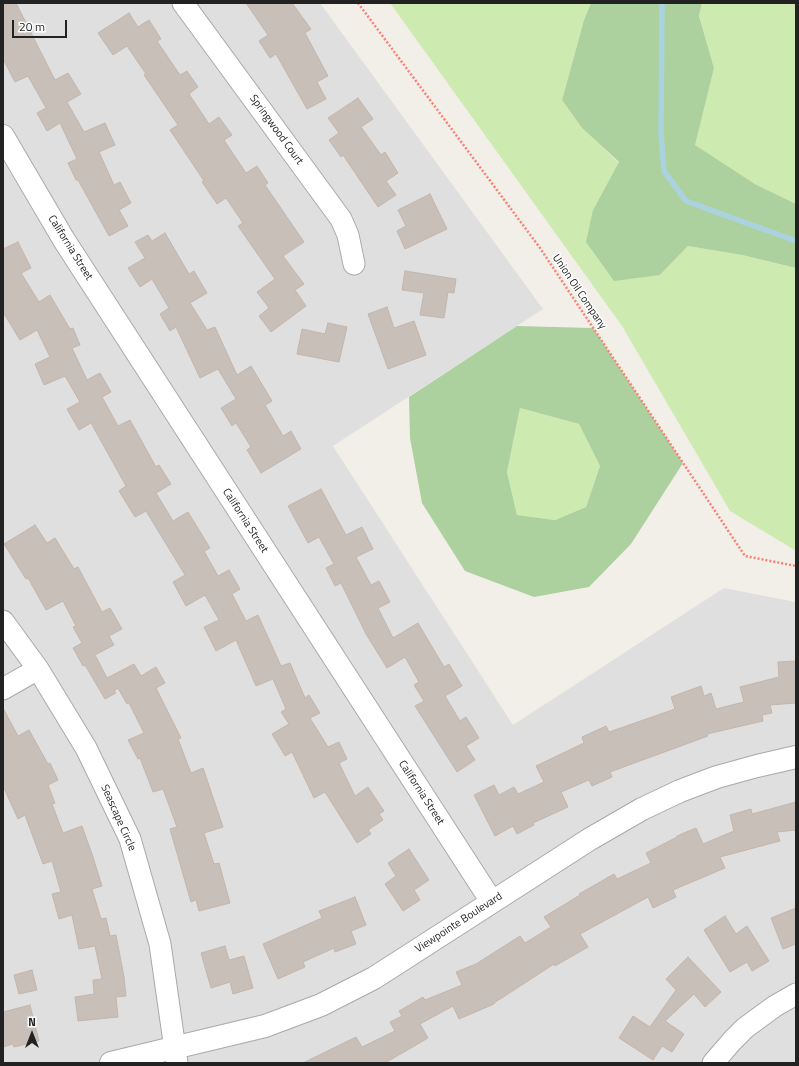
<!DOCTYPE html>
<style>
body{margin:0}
#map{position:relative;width:799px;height:1066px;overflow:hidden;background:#f2efe9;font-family:"Titillium Web",sans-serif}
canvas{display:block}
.frame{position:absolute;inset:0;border:4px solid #222;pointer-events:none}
.north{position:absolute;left:12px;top:1014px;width:40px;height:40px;-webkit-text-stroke:3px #fff;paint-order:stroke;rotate:0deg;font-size:11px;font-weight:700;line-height:16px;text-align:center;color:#222}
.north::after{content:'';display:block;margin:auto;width:14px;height:18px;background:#222;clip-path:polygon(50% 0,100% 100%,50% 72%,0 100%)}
.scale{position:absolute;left:12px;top:20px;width:55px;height:18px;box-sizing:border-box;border:2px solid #222;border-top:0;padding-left:5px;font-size:12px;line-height:14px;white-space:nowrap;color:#222;-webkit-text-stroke:3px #fff;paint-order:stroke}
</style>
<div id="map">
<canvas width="799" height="1066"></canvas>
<div class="frame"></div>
<div class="north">N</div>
<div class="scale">20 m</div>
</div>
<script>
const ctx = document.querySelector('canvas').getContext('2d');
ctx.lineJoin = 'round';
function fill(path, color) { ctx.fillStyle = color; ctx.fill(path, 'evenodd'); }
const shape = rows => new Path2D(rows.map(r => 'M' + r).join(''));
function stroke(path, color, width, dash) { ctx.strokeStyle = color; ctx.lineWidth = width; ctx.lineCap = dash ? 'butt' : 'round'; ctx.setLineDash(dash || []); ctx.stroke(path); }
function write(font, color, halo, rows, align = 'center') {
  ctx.font = font + ' "Titillium Web",sans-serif'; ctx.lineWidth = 3; ctx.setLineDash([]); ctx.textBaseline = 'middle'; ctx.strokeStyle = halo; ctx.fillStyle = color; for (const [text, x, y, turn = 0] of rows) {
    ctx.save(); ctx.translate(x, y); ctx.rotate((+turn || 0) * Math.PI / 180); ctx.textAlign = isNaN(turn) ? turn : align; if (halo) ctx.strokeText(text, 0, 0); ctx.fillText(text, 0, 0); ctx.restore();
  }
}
fill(shape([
 [3,3,320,3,543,309,333,446,513,725,724,588,796,602,796,1063,3,1063]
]), '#e0dfdf');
fill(shape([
 [390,3,591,3,584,20,562,100,582,128,619,163,593,210,660,275,688,246,742,255,796,268,796,551,730,511,622,326],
 [702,3,796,3,796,204,755,184,694,145,714,68,699,16],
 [520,408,579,424,600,466,586,507,555,520,517,515,507,472]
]), '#cdebb0');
fill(shape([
 [591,3,702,3,699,16,714,68,695,145,755,184,796,204,796,268,742,255,688,246,660,275,614,281,586,242,593,210,619,162,582,128,562,100,584,20],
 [517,326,593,328,683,463,631,544,589,587,534,597,465,571,422,503,410,438,409,397],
 [520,408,579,424,600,466,586,507,555,520,517,515,507,472]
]), '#add19e');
stroke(shape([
 [662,3,661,134,664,171,686,201,796,241]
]), '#aad3df', 5.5);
const building = shape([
 [3,3,16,3,55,80,68,73,81,94,67,102,84,132,105,123,115,145,99,152,114,185,120,182,131,203,119,210,128,226,109,236,78,180,76,180,68,163,77,159,60,123,47,131,37,113,46,108,28,76,15,82,3,59,3,3],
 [246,3,292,3,311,29,305,33,328,76,317,82,326,99,307,109,276,54,270,58,259,41,268,35,246,3],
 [129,13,138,27,149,20,161,39,157,41,180,75,187,71,198,87,189,94,209,124,219,117,232,135,224,140,246,173,257,166,268,183,265,185,304,242,283,256,304,284,295,290,306,306,271,332,259,316,269,308,257,292,275,279,238,226,243,223,226,198,217,204,202,182,204,181,170,130,178,125,144,75,146,74,127,46,113,55,98,33,129,13],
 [358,98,373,119,361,127,381,155,385,152,398,173,386,181,396,195,378,207,343,155,341,157,329,140,339,133,328,118,358,98],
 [430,194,447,229,405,249,397,231,406,226,398,210,430,194],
 [165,233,189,274,194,271,207,293,190,303,207,330,215,327,237,375,251,366,272,401,265,405,283,436,291,431,301,449,261,473,247,450,251,447,236,423,232,426,221,408,236,399,218,369,200,378,176,327,170,331,160,314,169,308,152,279,140,287,128,268,145,258,135,242,148,235,152,241,165,233],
 [18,242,31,268,21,273,39,302,50,295,70,329,73,328,80,345,72,348,87,380,100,373,111,392,102,397,118,426,130,420,156,467,159,465,171,484,156,493,173,521,188,512,210,548,204,551,218,576,229,570,240,589,232,594,246,621,258,615,281,666,290,663,305,698,309,695,320,713,310,718,328,747,339,742,347,759,339,763,355,796,368,787,384,811,379,814,383,820,368,830,371,834,357,843,325,792,314,798,292,752,285,756,272,734,289,724,281,712,286,709,273,679,256,686,236,640,216,651,204,627,219,620,205,595,186,606,173,582,185,575,146,511,135,517,119,491,126,486,91,423,79,430,67,409,80,402,65,376,44,385,35,364,50,357,37,330,20,340,3,312,3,249,18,242],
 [405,271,456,279,454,293,448,292,444,318,420,315,424,293,402,290,405,271],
 [387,307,394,328,414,321,426,355,388,369,368,314,387,307],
 [328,323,347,327,339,362,297,354,302,329,325,334,328,323],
 [321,489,346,535,362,527,373,549,356,557,371,585,379,581,390,602,378,608,393,638,418,623,444,667,449,664,462,686,445,696,460,721,466,717,479,738,466,746,475,760,457,772,415,706,424,701,414,685,419,682,405,657,387,668,366,634,341,583,335,586,326,568,334,564,319,537,308,543,288,506,321,489],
 [35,525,47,543,55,538,74,569,78,567,102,612,110,608,122,629,109,636,114,645,95,655,107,678,134,664,141,676,156,667,165,683,156,688,181,738,178,739,191,773,203,768,223,827,204,833,214,864,219,863,230,903,199,911,196,900,191,902,170,829,177,827,163,789,153,792,140,758,138,759,128,740,144,733,129,703,127,704,118,688,114,691,116,693,105,699,85,665,83,666,73,648,82,643,73,627,76,626,63,601,46,610,28,578,26,579,4,544,35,525],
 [796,661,796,703,770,705,772,713,762,715,763,721,707,734,708,736,610,772,612,777,592,786,589,780,561,792,568,807,533,823,534,825,517,834,513,826,495,836,474,795,494,785,499,795,514,787,518,794,544,782,536,766,584,743,582,737,606,726,609,732,675,709,671,697,701,686,704,696,711,693,716,709,744,702,740,687,779,677,778,662,796,661],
 [3,708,18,736,29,730,48,764,50,763,58,780,48,785,55,803,52,804,63,833,82,826,93,857,102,886,92,889,101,919,106,918,110,936,116,935,124,977,126,996,116,997,118,1017,78,1021,75,997,94,994,93,980,102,979,95,946,79,949,72,915,59,919,52,894,61,892,52,861,43,864,25,815,18,819,3,786,3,708],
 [796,802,796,830,777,832,780,841,720,857,725,868,673,890,676,897,653,908,648,897,580,934,588,947,555,966,554,964,494,1003,494,1004,459,1019,453,1006,420,1024,428,1038,385,1063,303,1063,356,1037,362,1047,395,1031,390,1022,402,1016,399,1011,423,997,425,1000,462,985,456,972,476,964,520,936,525,943,551,927,544,917,580,895,579,894,614,874,617,879,651,863,646,853,677,837,677,836,696,828,703,844,734,831,730,815,751,809,752,814,796,802],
 [409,849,429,880,414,890,420,900,403,911,385,884,396,876,388,863,409,849],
 [355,897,366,925,351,931,356,944,335,952,334,948,303,962,305,967,278,979,263,944,322,918,319,911,355,897],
 [796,908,796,944,783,949,771,918,796,908],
 [725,916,736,934,747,926,769,961,752,971,747,962,730,972,704,930,725,916],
 [225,946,229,960,244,956,253,988,233,994,230,982,211,988,201,953,225,946],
 [688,957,721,992,705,1007,694,994,665,1021,684,1034,672,1052,662,1046,653,1060,619,1038,633,1016,650,1027,676,990,666,979,688,957],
 [32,970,37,990,19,994,14,975,32,970],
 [30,1005,39,1041,14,1047,13,1044,3,1047,3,1012,30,1005]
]);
fill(building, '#c7bfb8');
stroke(building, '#c4b6ab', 1);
const minor = shape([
 [183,3,341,219,348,235,354,264],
 [3,621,38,669,86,748,130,839,160,944,177,1063],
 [3,689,38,669],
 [713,1063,732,1041,745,1028,775,1006,796,994]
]);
const tertiary = shape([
 [3,136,64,240,492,902],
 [111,1063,265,1026,321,1005,374,978,590,839,642,809,680,791,717,777,757,766,796,757]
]);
stroke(minor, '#a9a9a9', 23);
stroke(tertiary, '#a9a9a9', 24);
stroke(shape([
 [358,3,540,248,745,556,796,566]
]), '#fa8072', 2.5, [2, 2]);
stroke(minor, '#fff', 21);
stroke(tertiary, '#fff', 22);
write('11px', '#222', '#fff', [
 ["Springwood Court",276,130,54],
 ["California Street",70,248,58],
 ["Union Oil Company",579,292,56],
 ["California Street",245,521,57],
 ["California Street",421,793,57],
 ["Seascape Circle",118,818,66],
 ["Viewpointe Boulevard",459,923,-33]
]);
</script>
